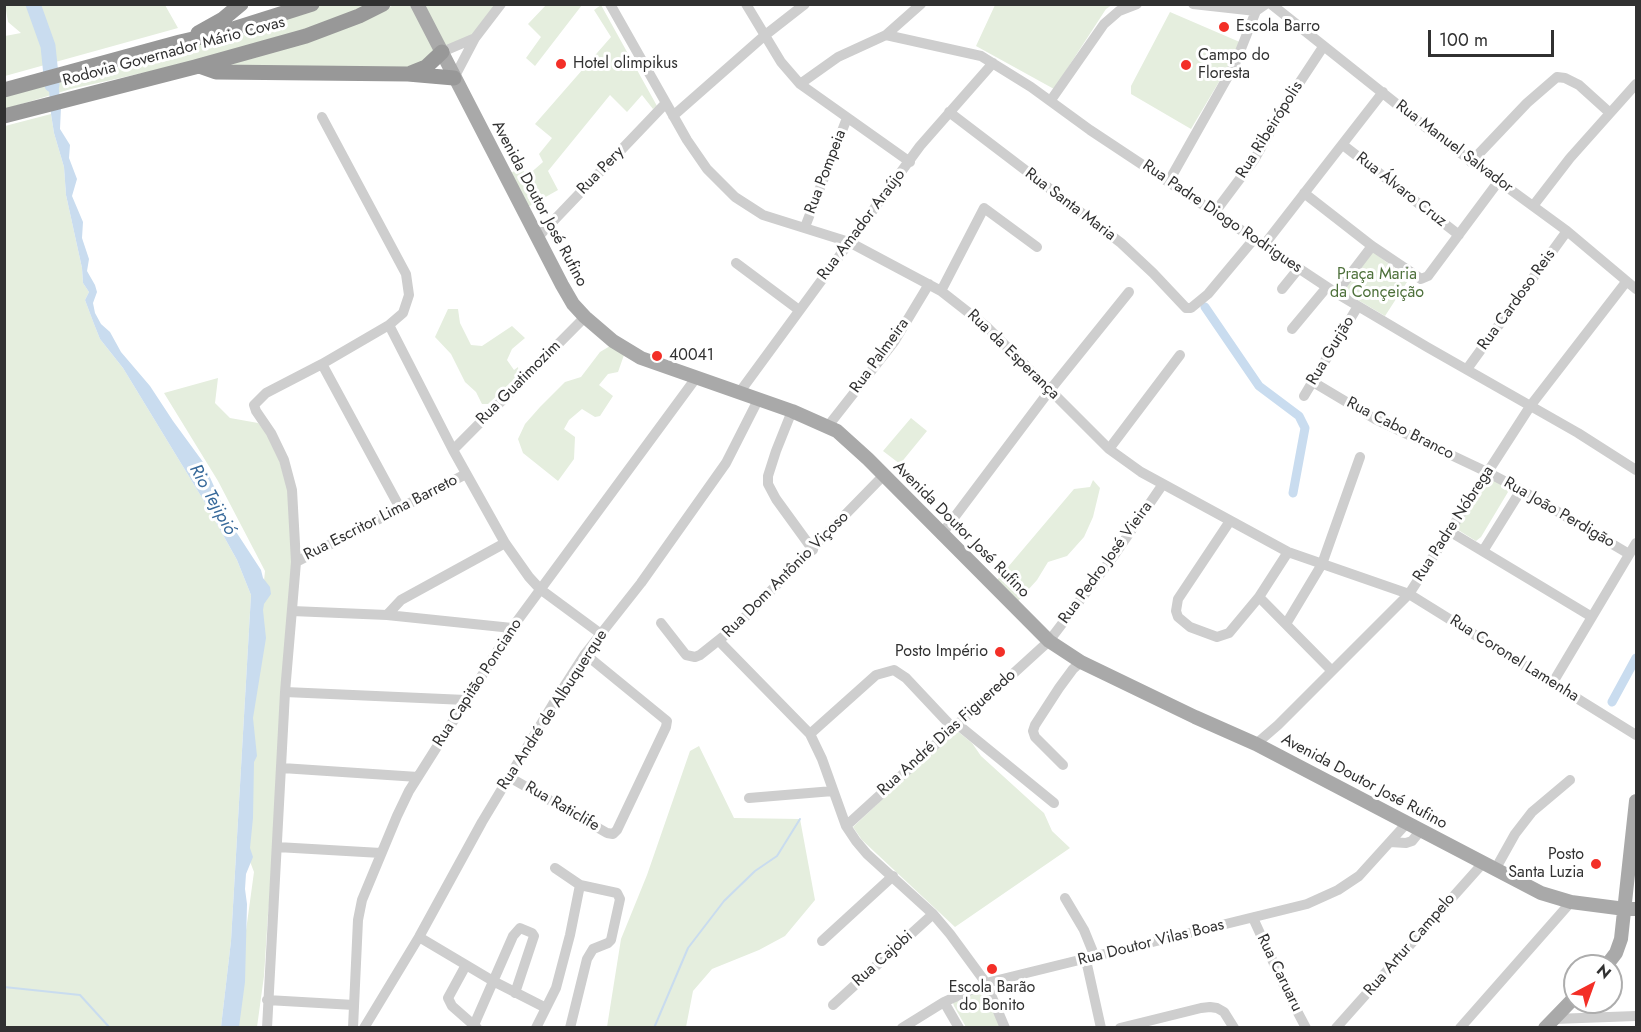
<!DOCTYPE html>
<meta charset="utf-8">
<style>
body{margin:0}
#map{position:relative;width:1641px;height:1032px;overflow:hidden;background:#fff;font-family:Jost,sans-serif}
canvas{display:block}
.frame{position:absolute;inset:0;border:6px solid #313131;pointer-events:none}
.north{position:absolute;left:1563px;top:954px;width:60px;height:60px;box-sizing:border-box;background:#fff;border:2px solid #adadad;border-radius:50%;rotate:41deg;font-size:16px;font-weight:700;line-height:24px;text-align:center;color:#313131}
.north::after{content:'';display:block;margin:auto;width:21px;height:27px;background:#f32f27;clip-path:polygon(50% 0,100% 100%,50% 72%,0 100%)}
.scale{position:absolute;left:1428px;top:30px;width:126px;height:27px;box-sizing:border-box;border:3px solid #313131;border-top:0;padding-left:8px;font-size:18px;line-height:21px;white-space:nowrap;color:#313131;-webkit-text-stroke:4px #fff;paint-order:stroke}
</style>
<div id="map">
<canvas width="1641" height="1032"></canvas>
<div class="frame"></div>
<div class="north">N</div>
<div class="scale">100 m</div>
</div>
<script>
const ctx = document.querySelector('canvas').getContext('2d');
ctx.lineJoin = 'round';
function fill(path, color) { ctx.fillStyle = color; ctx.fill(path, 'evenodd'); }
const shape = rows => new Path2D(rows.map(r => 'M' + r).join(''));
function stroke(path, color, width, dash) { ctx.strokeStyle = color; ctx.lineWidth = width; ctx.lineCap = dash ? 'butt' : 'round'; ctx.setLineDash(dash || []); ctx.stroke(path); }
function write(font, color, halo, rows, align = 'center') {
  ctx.font = font + ' Jost,sans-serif'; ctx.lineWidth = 6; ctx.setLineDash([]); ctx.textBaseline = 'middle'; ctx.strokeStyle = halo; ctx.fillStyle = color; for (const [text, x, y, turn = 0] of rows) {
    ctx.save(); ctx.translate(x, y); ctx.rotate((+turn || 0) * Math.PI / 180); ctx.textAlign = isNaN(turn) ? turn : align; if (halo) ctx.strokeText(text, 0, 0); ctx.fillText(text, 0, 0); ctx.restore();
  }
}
fill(shape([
 [5,4,165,5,178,28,5,76,5,36,21,33,8,22],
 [547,4,582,5,535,66,526,58,541,37,528,24],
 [315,5,385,5,192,65,138,74,71,89,5,109,5,93],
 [394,5,415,5,435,46,432,58,410,70,251,69,220,62,383,10],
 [423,5,501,5,464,43,444,46],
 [601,5,657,106,653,109,642,95,627,112,610,95,548,171,558,190,526,208,511,173,521,167,527,176,543,162,539,154,552,138,535,124,611,37,594,10],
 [995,5,1112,5,1106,9,1054,89,976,46],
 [1170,12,1242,43,1191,129,1131,94,1131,86],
 [51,114,54,133,64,167,66,195,82,268,83,283,89,292,85,300,94,324,100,339,123,368,207,506,237,560,251,595,231,941,221,1027,5,1028,5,126],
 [1373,252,1409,279,1385,316,1346,293,1344,289],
 [448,309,458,309,460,323,471,345,482,346,512,326,525,338,512,349,507,360,514,370,518,367,519,375,488,404,482,404,476,392,465,382,451,354,435,337],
 [610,346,624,355,618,372,608,374,599,385,613,396,600,416,595,417,582,409,569,420,564,429,575,437,574,459,558,481,523,453,518,439,525,424,540,407,565,382,581,377,600,352],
 [218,378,215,403,230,418,258,423,274,442,293,509,288,724,268,914,264,976,257,1027,235,1027,235,1011,254,872,246,851,252,702,265,571,218,481,164,393],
 [911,418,927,431,900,464,883,451],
 [1484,476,1507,486,1508,492,1481,537,1476,541,1455,528],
 [1093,480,1100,488,1093,517,1084,537,1067,556,1048,562,1037,580,1018,601,997,580,1074,489,1090,487],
 [956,730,972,743,981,756,1036,806,1044,813,1052,831,1070,848,955,927,862,840,853,827],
 [699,746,734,818,800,819,815,900,785,936,759,950,712,969,693,991,686,1027,607,1027,621,939,647,875,690,751],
 [979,989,985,991,1000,1027,966,1027,954,1006,953,1003]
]), '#e5eede');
fill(shape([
 [56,65,61,107,60,129,70,145,69,158,77,179,72,196,83,222,82,238,89,259,87,271,95,285,97,292,93,303,95,313,101,324,110,332,121,352,150,386,173,421,203,462,231,524,261,570,263,578,270,587,271,594,264,604,263,610,266,638,253,718,257,756,254,762,253,818,250,848,253,857,246,874,245,889,247,904,245,982,239,1027,221,1027,231,941,251,595,237,560,207,506,123,368,100,339,94,324,85,300,89,292,83,283,82,268,66,195,64,167,54,133,51,114,47,66]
]), '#c9dcef');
stroke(shape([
 [4,987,80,995,110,1028],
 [654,1028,688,948,724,901,755,871,777,856,800,819]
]), '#c9dcef', 2);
stroke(shape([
 [1205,307,1259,386,1299,416,1305,428,1293,493],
 [1612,702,1636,658]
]), '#c9dcef', 9);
stroke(shape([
 [33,4,48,46,52,85]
]), '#c9dcef', 15);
stroke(shape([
 [610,4,687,140,707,169,735,197,763,215,849,242,941,291,987,327,1109,449,1141,472,1288,552,1409,594,1636,735],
 [746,4,781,62,800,84,910,162],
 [1193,4,1256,11,1266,4],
 [1271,4,1433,133,1567,231,1636,289],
 [886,35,921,4],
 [442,52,475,38],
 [454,78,475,38,501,4],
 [800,84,838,57,886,35,981,56,1031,87,1090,130,1336,293,1427,347,1578,433,1636,470],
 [1051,100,1104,24,1119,11,1137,4],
 [949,112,1121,243,1153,273,1186,308,1191,308,1208,294,1254,239],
 [673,116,764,36,805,4],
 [1343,145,1459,235],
 [1471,162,1527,103,1557,77,1565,78,1579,85,1610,113],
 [1169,181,1235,64,1256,11],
 [1304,193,1372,246,1421,279,1428,276,1498,182],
 [1533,206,1570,158,1636,84],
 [1215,212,1254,160,1290,97,1323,47],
 [805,227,847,118],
 [537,238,665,104],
 [1264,245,1383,92],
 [736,263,799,310],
 [1282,289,1299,268],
 [941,291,984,208,1037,247],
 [1336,293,1372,246],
 [389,325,453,450,505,543,529,577,540,589,601,634],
 [1292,329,1327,287],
 [322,364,400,508],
 [1467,369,1567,231],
 [1313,382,1375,419,1487,472,1521,490,1629,554],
 [739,393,920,146,993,63],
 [1304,396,1358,306],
 [792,411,776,451,768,476,768,484,776,499,813,550],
 [828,426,894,342,929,284],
 [1109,449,1180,355],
 [453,450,585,317],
 [1230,521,1178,599,1176,611,1178,617,1190,627,1217,637,1229,633,1259,597,1288,552],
 [1449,531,1592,617],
 [941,535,1050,390,1129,292],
 [1483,551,1521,490],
 [296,562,466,474],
 [1259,597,1332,671],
 [292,611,387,615,512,628],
 [387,615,401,600,505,543],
 [661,623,686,655,695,657,700,655,734,628,757,605,883,476],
 [1286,624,1322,564,1360,457],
 [719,641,810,734,822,759,846,826,856,841,867,854,933,914,950,934,986,983,1005,1028],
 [1552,684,1636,543],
 [285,692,466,700],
 [957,724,1054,803],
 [810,734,876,675,894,670,906,678,953,728],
 [1256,744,1278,725,1409,594,1531,405,1626,282],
 [1063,765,1035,737,1033,731,1035,725,1059,688,1073,669,1081,662],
 [282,768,418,777],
 [509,777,607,833,613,834,617,830,666,727,667,721,585,654],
 [749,798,833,791],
 [846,826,1049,641,1113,557,1163,484],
 [1390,842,1406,843,1412,841,1421,830],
 [277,847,381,853],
 [555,868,580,885,617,893,620,899,611,940,608,943,593,949,587,959,570,1028],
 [1496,868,1515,834,1532,812,1570,780],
 [1065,898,1084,930,1095,957],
 [1253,918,1286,990,1306,1028],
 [419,937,493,981,546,1008],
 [822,941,893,876],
 [1086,960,1101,1028],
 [466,965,448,998,452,1006,477,1028],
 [267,1000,354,1005],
 [944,1002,959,1028],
 [833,1005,933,914],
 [1554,1019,1636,1016],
 [474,1025,513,936,520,928,532,933,534,936,515,993],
 [267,1028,285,692,296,562,292,490,284,460,271,433,256,411,254,405,266,393,322,364,389,325,403,313,409,295,406,274,322,117],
 [353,1028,358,920,362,900,397,816,409,791,512,628,696,378],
 [364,1028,419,937,482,822,553,704,585,654,641,583,726,463,758,400],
 [536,1028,556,988,570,935,580,885],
 [902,1028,944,1002,986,983,1307,904,1338,890,1359,876,1407,823],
 [1120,1028,1201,1008,1210,1007,1217,1008,1224,1012,1234,1028],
 [1336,1028,1484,862],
 [1460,1028,1571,902]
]), '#cecece', 10);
stroke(shape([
 [417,4,562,285,573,304,585,317,613,341,641,358,792,411,837,431,868,459,1049,641,1081,662,1195,717,1256,744,1541,893,1571,902,1625,909,1636,909],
 [1606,966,1616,953,1621,939,1636,801],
 [1545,1028,1575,997]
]), '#a9a9a9', 14);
stroke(shape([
 [198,33,223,19,241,4],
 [199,66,216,72,408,74,454,78],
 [411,73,426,67,442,52],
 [4,90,180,42,227,31,312,4],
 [4,116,195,67,306,36,359,16,383,4]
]), '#989898', 15);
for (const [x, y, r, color] of [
 [1224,27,6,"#f32f27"],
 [561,64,6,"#f32f27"],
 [1186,65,6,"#f32f27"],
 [657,356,6,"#f32f27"],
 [1000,652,6,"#f32f27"],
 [1596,864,6,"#f32f27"],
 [992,969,6,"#f32f27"]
]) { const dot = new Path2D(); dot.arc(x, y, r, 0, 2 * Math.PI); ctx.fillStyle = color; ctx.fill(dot); stroke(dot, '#fff', 2); }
write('16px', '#313131', '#fff', [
 ["Escola Barro",1236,27],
 ["Campo do",1198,56],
 ["Floresta",1198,74],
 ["Hotel olimpikus",573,64],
 ["40041",669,356],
 ["Posto Império",988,652,"right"],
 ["Posto",1584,855,"right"],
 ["Santa Luzia",1584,873,"right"],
 ["Escola Barão",992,988,"center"],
 ["do Bonito",992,1006,"center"]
], 'left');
write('16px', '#313131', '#fff', [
 ["Rodovia Governador Mário Covas",174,52,-15],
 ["Rua Ribeirópolis",1270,130,-58],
 ["Rua Manuel Salvador",1454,147,37],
 ["Rua Pery",601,171,-46],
 ["Rua Pompeia",826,172,-69],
 ["Rua Álvaro Cruz",1401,190,38],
 ["Avenida Doutor José Rufino",539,204,62],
 ["Rua Santa Maria",1070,205,37],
 ["Rua Padre Diogo Rodrigues",1222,217,34],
 ["Rua Amador Araújo",862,225,-53],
 ["Rua Cardoso Reis",1517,300,-54],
 ["Rua Gurjão",1331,351,-59],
 ["Rua da Esperança",1013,355,44],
 ["Rua Palmeira",880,356,-54],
 ["Rua Guatimozim",519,383,-45],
 ["Rua Cabo Branco",1400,429,27],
 ["Rua João Perdigão",1559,513,30],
 ["Rua Escritor Lima Barreto",381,518,-27],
 ["Rua Padre Nóbrega",1454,524,-57],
 ["Avenida Doutor José Rufino",961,530,45],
 ["Rua Pedro José Vieira",1106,563,-54],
 ["Rua Dom Antônio Viçoso",786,575,-45],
 ["Rua Coronel Lamenha",1514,659,32],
 ["Rua Capitão Ponciano",478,683,-57],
 ["Rua André de Albuquerque",553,710,-57],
 ["Rua André Dias Figueredo",947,733,-42],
 ["Avenida Doutor José Rufino",1364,782,28],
 ["Rua Raticlife",562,807,30],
 ["Rua Doutor Vilas Boas",1151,943,-14],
 ["Rua Artur Campelo",1410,945,-49],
 ["Rua Cajobi",883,959,-42],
 ["Rua Caruaru",1279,973,64]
]);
write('16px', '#4d703a', '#fff', [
 ["Praça Maria",1377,275],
 ["da Conçeição",1377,293]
]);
write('italic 18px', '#37699a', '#fff', [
 ["Rio Tejipió",212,500,61]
]);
</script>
